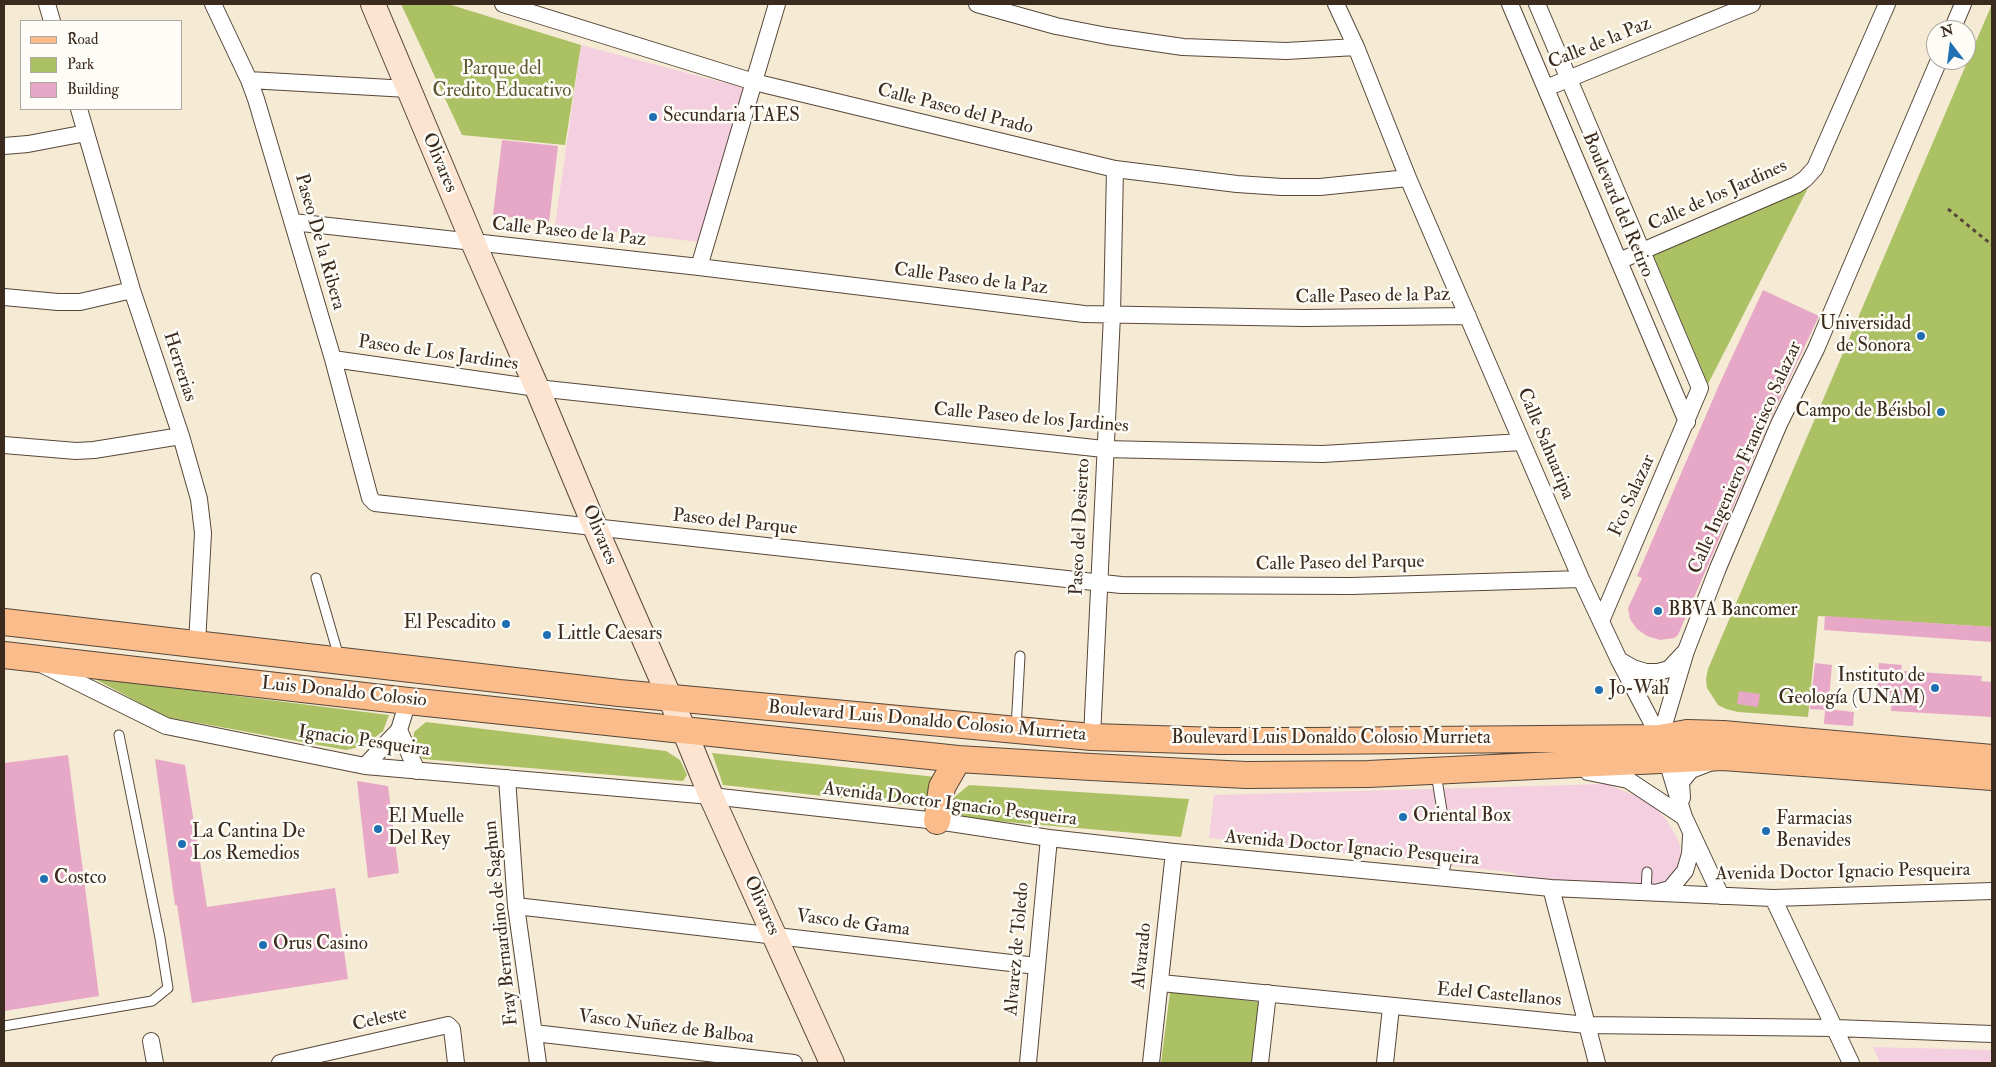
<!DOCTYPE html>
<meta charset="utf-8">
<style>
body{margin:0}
#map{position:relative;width:1996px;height:1067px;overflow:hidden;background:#f5ebd5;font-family:"IM FELL Double Pica",serif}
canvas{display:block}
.frame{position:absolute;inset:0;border:5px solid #3b2a1e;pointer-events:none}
.legend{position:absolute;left:20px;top:20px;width:162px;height:90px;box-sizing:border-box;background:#fdfcf7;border:1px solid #afa8a0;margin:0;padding:6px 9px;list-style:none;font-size:15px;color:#3b2a1e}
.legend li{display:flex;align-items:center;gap:10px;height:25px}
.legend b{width:25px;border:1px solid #afa8a0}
.north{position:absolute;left:1926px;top:20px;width:50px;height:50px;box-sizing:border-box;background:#fdfcf7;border:1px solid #afa8a0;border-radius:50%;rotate:345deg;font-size:14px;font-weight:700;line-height:20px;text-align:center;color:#3b2a1e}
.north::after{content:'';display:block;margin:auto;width:18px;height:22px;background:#1f6fb2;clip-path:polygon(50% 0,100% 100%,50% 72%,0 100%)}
</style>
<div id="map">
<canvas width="1996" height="1067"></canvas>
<div class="frame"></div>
<ul class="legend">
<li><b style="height:6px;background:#fabc8b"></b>Road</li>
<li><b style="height:14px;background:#acc064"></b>Park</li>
<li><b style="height:14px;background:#e7a7c7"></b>Building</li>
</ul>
<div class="north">N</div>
</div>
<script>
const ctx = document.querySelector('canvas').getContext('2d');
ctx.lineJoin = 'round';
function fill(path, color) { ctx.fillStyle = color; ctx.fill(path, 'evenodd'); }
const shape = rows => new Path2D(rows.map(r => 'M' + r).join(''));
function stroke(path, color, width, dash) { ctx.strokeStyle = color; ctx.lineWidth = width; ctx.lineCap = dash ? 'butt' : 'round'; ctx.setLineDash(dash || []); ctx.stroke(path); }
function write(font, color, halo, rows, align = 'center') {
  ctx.font = font + ' "IM FELL Double Pica",serif'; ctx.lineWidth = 5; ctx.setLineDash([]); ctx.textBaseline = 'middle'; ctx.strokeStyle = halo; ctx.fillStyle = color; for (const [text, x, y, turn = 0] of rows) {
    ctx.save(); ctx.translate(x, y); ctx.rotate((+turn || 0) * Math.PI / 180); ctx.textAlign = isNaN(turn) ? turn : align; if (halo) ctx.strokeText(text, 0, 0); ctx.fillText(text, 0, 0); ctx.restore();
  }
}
fill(shape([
 [581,45,744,88,699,242,555,225],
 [1607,784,1651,802,1668,822,1679,842,1681,853,1681,864,1672,877,1658,884,1640,887,1540,882,1509,872,1209,838,1214,795],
 [1873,1047,1992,1050,1992,1063,1880,1063]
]), '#f3cfe0');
fill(shape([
 [401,4,448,4,581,45,565,145,462,135],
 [1992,4,1992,627,1818,616,1808,717,1738,712,1726,709,1718,705,1707,688,1706,679,1708,669],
 [1809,186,1708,384,1651,250],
 [93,678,389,715,383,731,364,746,346,750,166,717],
 [426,722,666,751,680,760,687,775,683,781,423,759,413,747,414,732],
 [712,753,936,777,924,807,723,785],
 [969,785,1189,799,1181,837,961,818,954,809,953,798],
 [1170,992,1260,1002,1253,1063,1161,1063]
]), '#acc064');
fill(shape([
 [502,140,558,146,549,222,493,215],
 [1763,290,1819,316,1770,420,1678,635,1674,638,1660,640,1647,636,1637,629,1630,619,1628,608,1642,578,1637,576,1719,385],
 [1825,616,1992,627,1992,642,1824,630],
 [1815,663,1832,665,1828,709,1854,712,1853,726,1824,724,1825,710,1810,709],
 [1879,663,1902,665,1901,671,1982,676,1981,681,1992,682,1992,717,1891,711,1892,696,1877,695],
 [1739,691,1760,694,1758,707,1737,704],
 [68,755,99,996,4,1011,4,763],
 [155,759,185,765,207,907,335,888,348,979,192,1003,177,905,175,905],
 [357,781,388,786,399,873,368,878]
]), '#e7a7c7');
const lane = shape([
 [316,578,339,657],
 [1016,729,1020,656],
 [1436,773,1443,817],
 [1442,878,1446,864],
 [1646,892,1647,872],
 [4,1026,152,1001,168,988,160,938,119,735]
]);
const street = shape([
 [47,4,52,21],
 [213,4,249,80,256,99,333,359,370,498,375,503,1121,585,1352,586,1581,579],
 [503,4,754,82,1115,169,1237,184,1282,187,1320,187,1408,178],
 [977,4,1056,26,1107,36,1183,47,1286,51,1356,47],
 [1336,4,1356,47,1408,178,1581,579,1619,660,1660,738,1684,817,1721,896],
 [1510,4,1687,422],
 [1537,4,1700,388,1601,621],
 [1952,30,1963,4],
 [249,80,408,89],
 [1546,88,1752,4],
 [79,109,132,290,181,436,199,499,203,533,197,644],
 [4,146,28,144,86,133],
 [293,222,699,267,1084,314,1304,318,1468,316],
 [1619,261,1796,185,1805,179,1815,168,1887,4],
 [699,267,777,4],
 [4,297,58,302,80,302,132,290],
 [333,359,537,388,1104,449,1323,454,1522,442],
 [4,445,76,451,94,450,181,436],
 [1619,660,1633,668,1646,672,1658,672,1669,669,1684,653],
 [43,665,166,726,365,766,711,796,937,821,1049,838,1174,852,1551,888,1773,898,1992,891],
 [399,730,417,771],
 [1092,737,1112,315,1115,169],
 [1660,738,1686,651,1718,568,1779,424,1816,349,1939,60],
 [365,766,399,730,408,701],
 [1588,772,1628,780,1684,817],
 [507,778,516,906,538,1063],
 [1682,798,1681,782,1691,770,1709,763],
 [1551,888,1597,1063],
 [1659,892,1670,889,1685,871,1690,854,1691,836],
 [1773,898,1851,1063],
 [516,906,1037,966],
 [1161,983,1587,1025,1836,1028,1992,1034],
 [534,1033,794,1063],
 [151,1041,155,1063],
 [280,1063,448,1025,452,1029,456,1063],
 [1028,1063,1049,838],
 [1151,1063,1174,852],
 [1260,1063,1268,993],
 [1385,1063,1391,1007]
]);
const secondary = shape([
 [373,4,473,242,537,388,595,527,684,730,711,796,832,1063]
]);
const primary = shape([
 [4,622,619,693,1092,737,1219,741,1308,741,1660,738,1687,733,1723,734,1992,758],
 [4,655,408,701,958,759,1091,767,1246,775,1368,774,1723,757,1992,777],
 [937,821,942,787,958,759]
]);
stroke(lane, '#574739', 11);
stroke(street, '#574739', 18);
stroke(secondary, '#574739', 26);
stroke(primary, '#574739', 28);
stroke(shape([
 [1948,209,1992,245]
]), '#574739', 3, [4, 4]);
stroke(lane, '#fff', 9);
stroke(street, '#fff', 16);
stroke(secondary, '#fde4d1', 24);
stroke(primary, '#fabc8b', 26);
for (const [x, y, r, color] of [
 [653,117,5,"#1f6fb2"],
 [1921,336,5,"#1f6fb2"],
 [1941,412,5,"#1f6fb2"],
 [1658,611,5,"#1f6fb2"],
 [506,624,5,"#1f6fb2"],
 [547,635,5,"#1f6fb2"],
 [1935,688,5,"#1f6fb2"],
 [1599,690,5,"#1f6fb2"],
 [1403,817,5,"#1f6fb2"],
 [378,829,5,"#1f6fb2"],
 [1766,831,5,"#1f6fb2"],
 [182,844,5,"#1f6fb2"],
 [44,879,5,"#1f6fb2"],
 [263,945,5,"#1f6fb2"]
]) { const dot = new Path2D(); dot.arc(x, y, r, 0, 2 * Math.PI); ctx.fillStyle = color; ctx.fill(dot); stroke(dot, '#fdfcf7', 2); }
write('19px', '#3b2a1e', '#fdfcf7', [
 ["Calle de la Paz",1600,44,-22],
 ["Calle Paseo del Prado",955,110,14],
 ["Olivares",439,163,67],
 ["Calle de los Jardines",1718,196,-24],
 ["Boulevard del Retiro",1617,205,67],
 ["Calle Paseo de la Paz",569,233,6],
 ["Paseo De la Ribera",319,242,74],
 ["Calle Paseo de la Paz",971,280,7],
 ["Calle Paseo de la Paz",1373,297,-1],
 ["Paseo de Los Jardines",438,354,8],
 ["Herrerias",179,367,72],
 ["Calle Paseo de los Jardines",1031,419,5],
 ["Calle Sahuaripa",1545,444,67],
 ["Calle Ingeniero Francisco Salazar",1746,458,-66],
 ["Fco Salazar",1633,496,-66],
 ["Paseo del Parque",735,523,6],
 ["Paseo del Desierto",1081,527,-87],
 ["Olivares",599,535,67],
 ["Calle Paseo del Parque",1340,564,-1],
 ["Luis Donaldo Colosio",344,693,6],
 ["Boulevard Luis Donaldo Colosio Murrieta",927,722,5],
 ["Boulevard Luis Donaldo Colosio Murrieta",1331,739],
 ["Ignacio Pesqueira",364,742,8],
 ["Avenida Doctor Ignacio Pesqueira",950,805,7],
 ["Avenida Doctor Ignacio Pesqueira",1352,849,5],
 ["Avenida Doctor Ignacio Pesqueira",1843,873,-1],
 ["Olivares",761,906,66],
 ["Fray Bernardino de Saghun",502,923,-96],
 ["Vasco de Gama",853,924,7],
 ["Alvarez de Toledo",1018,949,-85],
 ["Alvarado",1143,956,-84],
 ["Edel Castellanos",1499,996,5],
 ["Celeste",380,1020,-13],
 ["Vasco Nuñez de Balboa",666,1028,7]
]);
write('19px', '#5d5733', '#fdfcf7', [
 ["Parque del",502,70],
 ["Credito Educativo",502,92]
]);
write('19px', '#3b2a1e', '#fdfcf7', [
 ["Secundaria TAES",663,117],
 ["Universidad",1911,325,"right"],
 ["de Sonora",1911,347,"right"],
 ["Campo de Béisbol",1931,412,"right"],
 ["BBVA Bancomer",1668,611],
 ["El Pescadito",496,624,"right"],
 ["Little Caesars",557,635],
 ["Instituto de",1925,677,"right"],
 ["Geología (UNAM)",1925,699,"right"],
 ["Jo-Wah",1609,690],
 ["Oriental Box",1413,817],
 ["El Muelle",388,818],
 ["Del Rey",388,840],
 ["Farmacias",1776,820],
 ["Benavides",1776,842],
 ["La Cantina De",192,833],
 ["Los Remedios",192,855],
 ["Costco",54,879],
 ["Orus Casino",273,945]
], 'left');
</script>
